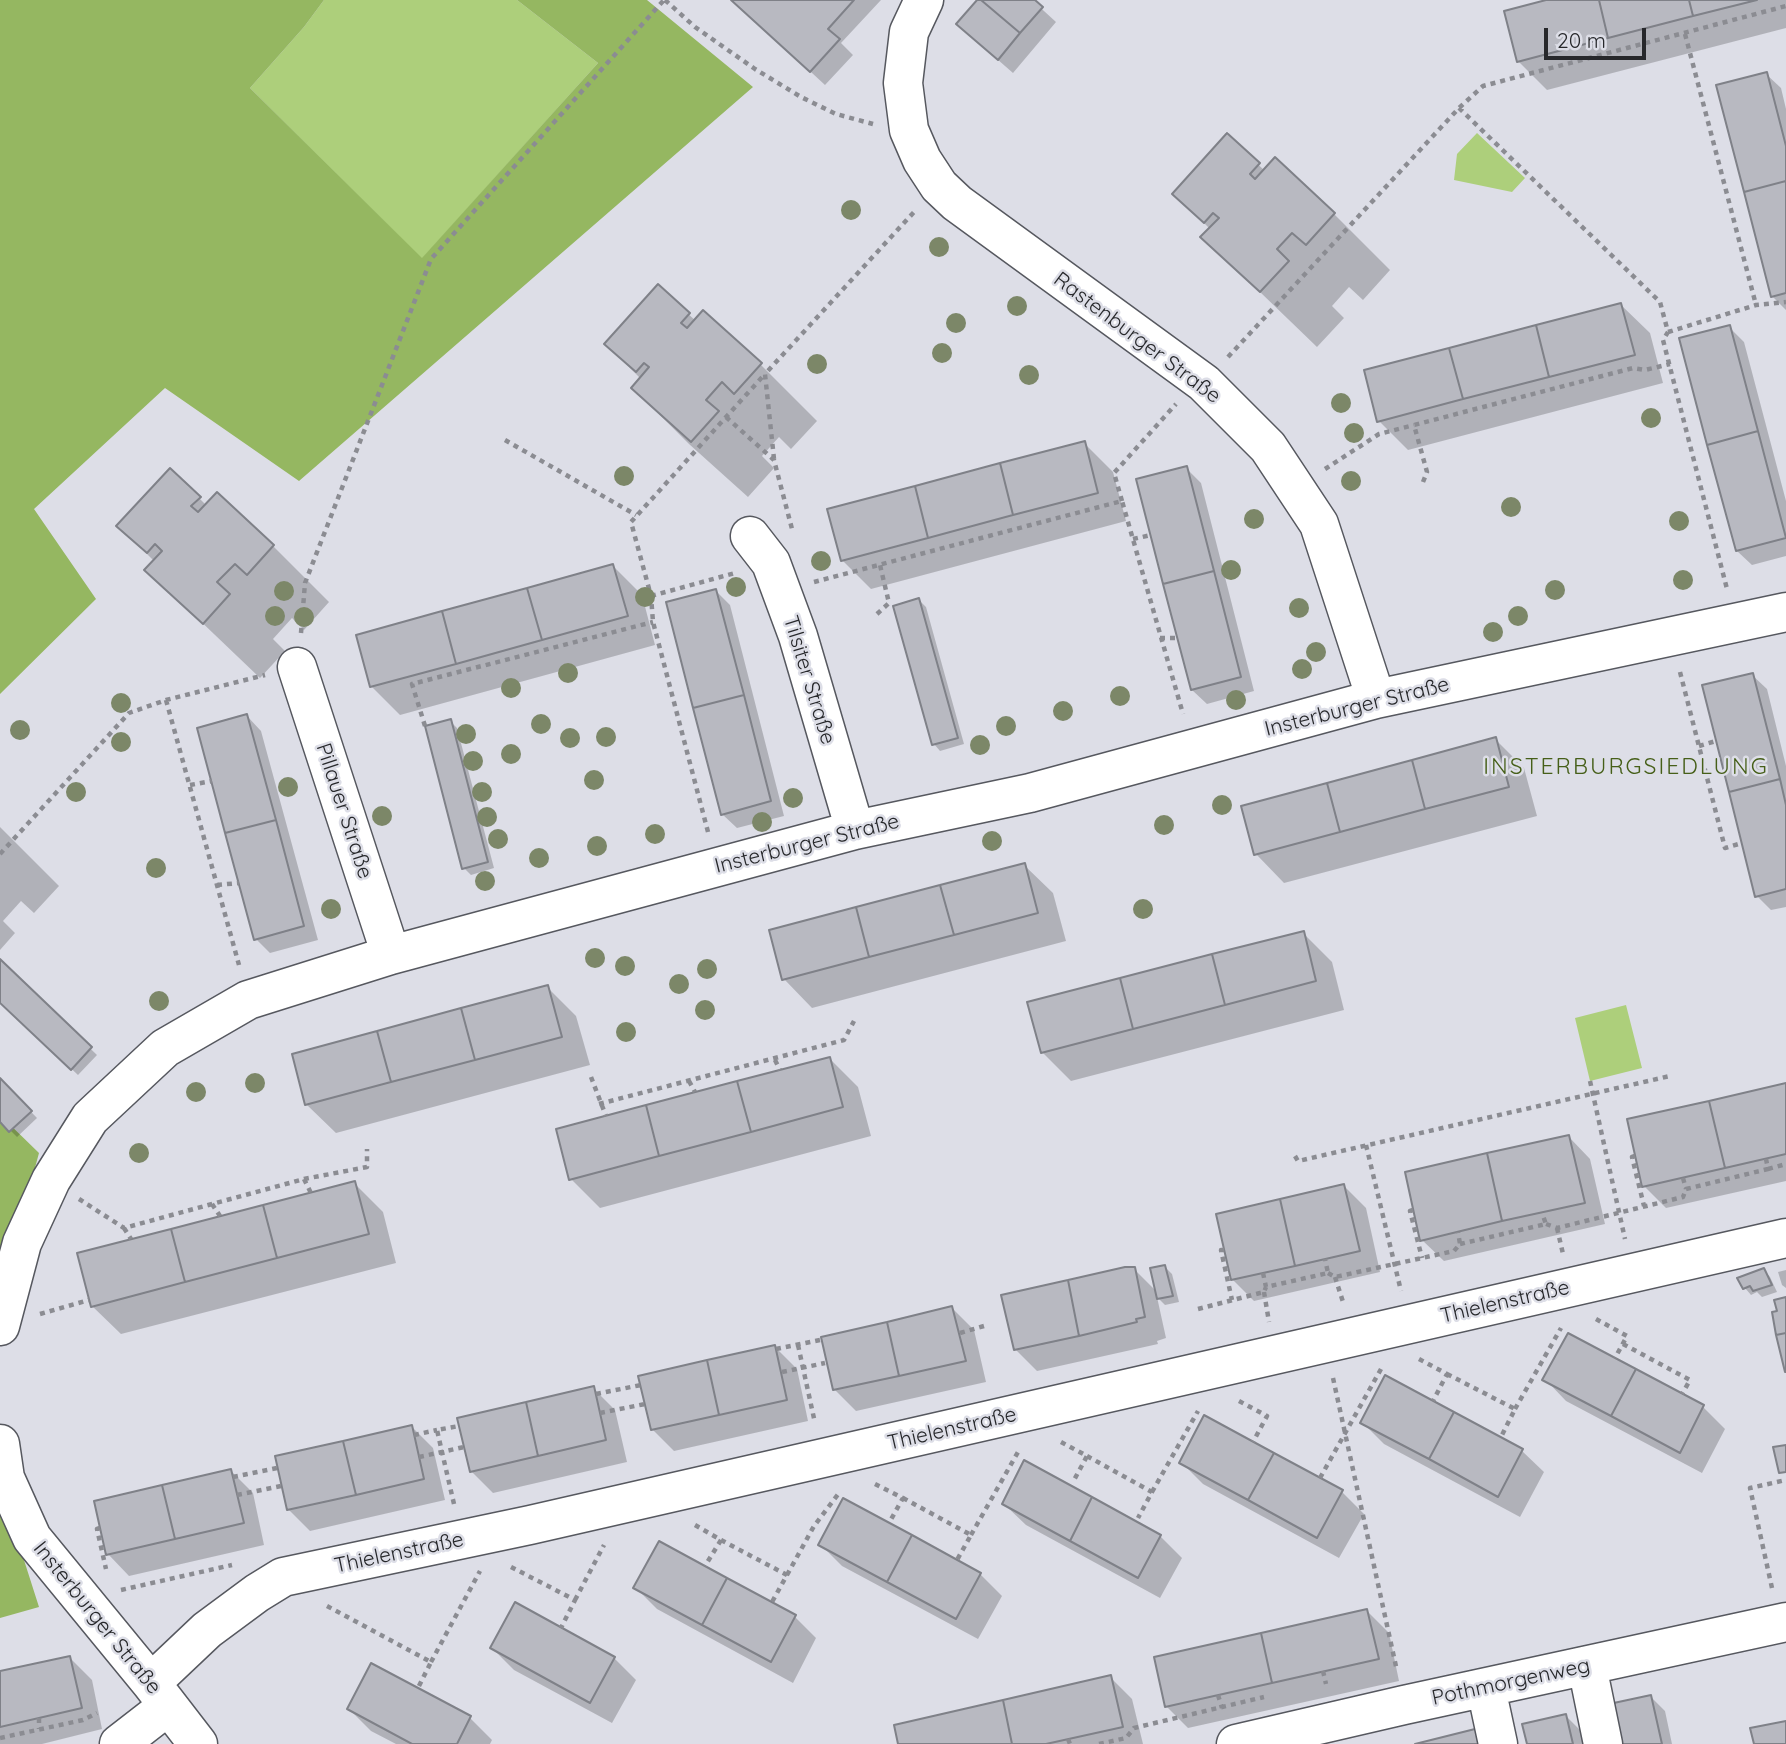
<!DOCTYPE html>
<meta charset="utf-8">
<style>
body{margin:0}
#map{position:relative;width:1786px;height:1744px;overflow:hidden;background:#dddee7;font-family:Quicksand,sans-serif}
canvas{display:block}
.scale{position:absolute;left:1544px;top:28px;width:102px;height:32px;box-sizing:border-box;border:4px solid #27282b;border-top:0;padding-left:9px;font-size:21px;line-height:24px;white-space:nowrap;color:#27282b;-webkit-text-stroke:5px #dddee7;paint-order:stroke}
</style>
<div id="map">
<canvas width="1786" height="1744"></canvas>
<div class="scale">20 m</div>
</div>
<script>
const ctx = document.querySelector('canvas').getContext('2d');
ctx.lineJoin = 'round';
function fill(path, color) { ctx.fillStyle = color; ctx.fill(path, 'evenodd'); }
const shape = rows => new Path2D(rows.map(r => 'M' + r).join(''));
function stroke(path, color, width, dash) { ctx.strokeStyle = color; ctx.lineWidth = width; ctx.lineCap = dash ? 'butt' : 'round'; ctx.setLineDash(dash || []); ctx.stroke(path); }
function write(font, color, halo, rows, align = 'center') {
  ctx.font = font + ' Quicksand,sans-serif'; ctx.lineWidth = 5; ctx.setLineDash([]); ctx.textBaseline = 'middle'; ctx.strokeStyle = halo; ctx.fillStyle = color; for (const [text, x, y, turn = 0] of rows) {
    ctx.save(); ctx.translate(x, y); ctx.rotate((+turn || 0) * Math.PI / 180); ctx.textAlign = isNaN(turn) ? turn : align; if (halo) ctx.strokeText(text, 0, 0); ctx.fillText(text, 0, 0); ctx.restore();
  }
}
fill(shape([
 [324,0,517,0,598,63,422,259,250,88,304,27],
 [1477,133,1525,178,1512,192,1454,180,1457,154],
 [1626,1005,1642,1068,1590,1081,1575,1018]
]), '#adcf7b');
fill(shape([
 [0,0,324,0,304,27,250,88,422,258,598,63,517,0,647,0,753,87,299,481,165,388,34,509,96,599,0,694],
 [0,1115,39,1153,0,1297],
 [0,1485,39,1607,0,1618]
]), '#95b761');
fill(shape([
 [733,0,881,0,841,43,853,55,825,85],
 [979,0,1032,0,1056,22,1013,73,973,38],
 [1553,0,1786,0,1786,28,1547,90,1518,61],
 [1766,74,1781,88,1786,109,1786,310,1772,296],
 [1228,136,1265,171,1334,214,1390,270,1363,300,1349,287,1332,306,1344,318,1317,347,1203,237,1210,229,1175,194],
 [658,287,696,321,703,313,761,365,817,421,791,449,779,437,762,456,774,468,748,497,689,444,633,388,641,379,606,344],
 [1621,305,1650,333,1663,383,1408,450,1379,421],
 [1729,327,1744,342,1786,501,1786,556,1752,565,1737,551],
 [1084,443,1113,472,1126,521,871,589,842,560],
 [1186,468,1201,483,1254,691,1207,704,1192,690],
 [199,498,207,506,273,546,329,602,304,630,292,618,273,639,285,651,260,678,147,570,154,561,119,526],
 [613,566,642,595,655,645,400,715,371,686],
 [716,591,730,605,784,816,737,828,722,814],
 [919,600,926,607,964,744,940,751,934,744],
 [1752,675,1767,689,1786,766,1786,907,1771,910,1757,896],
 [247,716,261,731,318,940,270,953,256,939],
 [450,721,457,728,494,868,471,875,464,868],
 [1495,739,1524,768,1537,816,1284,883,1256,854],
 [0,827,59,886,34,913,21,901,3,921,15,933,0,950],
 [1024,865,1053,893,1066,941,812,1008,784,979],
 [1303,933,1332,962,1344,1010,1071,1081,1042,1052],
 [0,961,97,1055,78,1075,0,1001],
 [547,987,576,1016,590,1065,336,1133,307,1105,294,1055],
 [829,1058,858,1087,871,1136,600,1208,571,1179],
 [0,1080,37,1118,17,1137,0,1120],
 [1786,1085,1786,1181,1666,1208,1644,1186],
 [1569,1137,1590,1159,1605,1224,1444,1261,1422,1240],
 [354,1183,383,1212,396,1263,121,1334,92,1306],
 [1344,1186,1366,1208,1380,1272,1254,1301,1232,1279],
 [1165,1267,1172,1274,1179,1302,1165,1305,1157,1297,1166,1338,1157,1341,1158,1344,1037,1371,1015,1349,1134,1269,1157,1292],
 [1764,1270,1770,1277,1777,1292,1762,1297,1757,1292,1751,1295,1745,1288],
 [1786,1270,1786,1288,1782,1285,1778,1272],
 [952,1308,974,1330,986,1382,856,1411,834,1389],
 [1568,1335,1703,1407,1725,1429,1702,1473,1566,1401,1545,1379],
 [775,1347,797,1369,808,1421,674,1451,652,1429],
 [1386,1378,1522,1451,1544,1472,1520,1517,1384,1444,1362,1422],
 [593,1388,615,1410,627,1462,493,1493,471,1471],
 [411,1426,433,1448,445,1500,310,1531,288,1509],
 [1181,1462,1342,1492,1364,1514,1339,1558,1203,1484],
 [231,1471,253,1493,264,1545,129,1576,108,1554],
 [1004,1504,1160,1536,1182,1558,1160,1598,1026,1525],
 [820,1544,980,1574,1002,1596,978,1639,842,1566],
 [635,1587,795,1617,816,1638,793,1683,657,1609],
 [1367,1611,1389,1633,1399,1681,1188,1728,1166,1706],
 [492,1648,614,1658,636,1680,612,1723,514,1670],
 [70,1658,92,1680,102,1729,42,1744,0,1744,0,1673],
 [372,1666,470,1718,492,1740,490,1744,396,1744,371,1731,349,1709],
 [1110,1677,1132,1699,1143,1744,900,1744],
 [1651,1697,1665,1711,1672,1744,1619,1744],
 [1566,1716,1580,1730,1583,1744,1529,1744]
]), '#0003');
const building = shape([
 [731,0,854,0,828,29,840,39,810,72,731,0],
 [977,0,981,0,1020,33,998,60,956,24,977,0],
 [981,0,1035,0,1043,7,1020,33,981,0],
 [1546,0,1599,0,1608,38,1517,62,1504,11,1546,0],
 [1599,0,1689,0,1693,16,1608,38,1599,0],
 [1689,0,1757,0,1693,16,1689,0],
 [1767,72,1786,146,1786,181,1744,192,1716,85,1767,72],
 [1227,133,1260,163,1250,174,1255,179,1275,157,1335,213,1306,245,1292,233,1277,249,1289,261,1260,292,1200,237,1219,218,1213,213,1204,223,1172,194,1227,133],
 [1786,181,1786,293,1771,297,1744,192,1786,181],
 [658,284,690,313,681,323,687,328,703,310,762,363,734,394,722,382,706,400,719,411,691,442,631,388,649,367,644,363,636,372,604,344,658,284],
 [1621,303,1635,355,1549,377,1536,325,1621,303],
 [1536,325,1549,377,1463,399,1449,348,1536,325],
 [1730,325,1758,431,1707,445,1679,338,1730,325],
 [1449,348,1463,399,1377,422,1364,370,1449,348],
 [1758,431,1786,538,1736,551,1707,445,1758,431],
 [1085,441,1098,493,1013,515,1000,463,1085,441],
 [1000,463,1013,515,928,538,915,486,1000,463],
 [1187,466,1214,571,1163,584,1136,479,1187,466],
 [170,468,201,497,191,506,198,512,217,492,274,545,247,575,235,564,217,582,230,594,203,624,144,570,162,551,155,544,147,553,116,526,170,468],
 [915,486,928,538,841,561,827,509,915,486],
 [613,564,628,616,542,640,527,588,613,564],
 [1214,571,1241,677,1191,690,1163,584,1214,571],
 [527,588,542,640,456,664,442,611,527,588],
 [716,589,744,695,693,708,666,602,716,589],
 [919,598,958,738,932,745,893,606,919,598],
 [442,611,456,664,370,687,356,635,442,611],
 [1753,673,1780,779,1729,792,1702,685,1753,673],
 [744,695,771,801,721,815,693,708,744,695],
 [247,714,276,820,225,833,197,728,247,714],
 [451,719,488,862,462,869,425,726,451,719],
 [1496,737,1509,787,1425,809,1412,760,1496,737],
 [1412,760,1425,809,1340,832,1327,783,1412,760],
 [1780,779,1786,805,1786,889,1755,897,1729,792,1780,779],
 [1327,783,1340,832,1254,855,1241,806,1327,783],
 [276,820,304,926,254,940,225,833,276,820],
 [1025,863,1038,913,954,935,940,885,1025,863],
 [940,885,954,935,869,957,856,907,940,885],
 [856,907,869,957,782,980,769,930,856,907],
 [1304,931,1316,981,1225,1005,1212,954,1304,931],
 [1212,954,1225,1005,1133,1029,1120,978,1212,954],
 [0,959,92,1047,71,1070,0,1003,0,959],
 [1120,978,1133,1029,1041,1053,1027,1002,1120,978],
 [548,985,562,1037,475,1060,461,1008,548,985],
 [461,1008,475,1060,391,1082,377,1031,461,1008],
 [377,1031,391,1082,305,1105,292,1054,377,1031],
 [830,1057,843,1107,751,1132,737,1081,830,1057],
 [0,1078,32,1111,9,1132,0,1122,0,1078],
 [737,1081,751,1132,659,1156,646,1105,737,1081],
 [1786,1083,1786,1154,1725,1168,1709,1101,1786,1083],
 [1709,1101,1725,1168,1642,1187,1627,1119,1709,1101],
 [646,1105,659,1156,569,1180,556,1129,646,1105],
 [1569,1135,1585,1203,1502,1221,1487,1153,1569,1135],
 [1487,1153,1502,1221,1420,1241,1405,1172,1487,1153],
 [355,1181,369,1234,277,1258,263,1205,355,1181],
 [1344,1184,1360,1251,1295,1266,1280,1199,1344,1184],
 [1280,1199,1295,1266,1231,1280,1216,1214,1280,1199],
 [263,1205,277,1258,185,1282,171,1229,263,1205],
 [171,1229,185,1282,91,1307,77,1253,171,1229],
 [1165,1265,1173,1296,1157,1299,1150,1268,1165,1265],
 [1125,1267,1135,1267,1145,1317,1136,1319,1137,1322,1079,1336,1068,1280,1125,1267],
 [1764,1268,1772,1285,1753,1291,1750,1286,1743,1289,1737,1278,1764,1268],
 [1068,1280,1079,1336,1014,1350,1001,1295,1068,1280],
 [1786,1297,1786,1333,1776,1335,1772,1312,1777,1311,1774,1300,1786,1297],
 [952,1306,966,1361,899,1376,887,1322,952,1306],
 [887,1322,899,1376,833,1390,821,1337,887,1322],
 [1568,1333,1636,1369,1611,1416,1542,1380,1568,1333],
 [1786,1333,1786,1372,1785,1372,1776,1335,1786,1333],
 [775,1345,787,1400,719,1415,707,1360,775,1345],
 [707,1360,719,1415,651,1430,638,1376,707,1360],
 [1636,1369,1704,1405,1680,1453,1611,1416,1636,1369],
 [1385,1375,1454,1412,1429,1459,1360,1423,1385,1375],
 [594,1386,606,1440,538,1456,526,1402,594,1386],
 [526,1402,538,1456,470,1472,457,1418,526,1402],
 [1454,1412,1523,1449,1498,1497,1429,1459,1454,1412],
 [1204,1415,1274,1453,1248,1500,1179,1463,1204,1415],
 [412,1425,424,1479,356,1495,343,1441,412,1425],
 [343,1441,356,1495,287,1510,275,1456,343,1441],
 [1786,1445,1786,1472,1779,1473,1773,1447,1786,1445],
 [1274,1453,1343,1490,1317,1538,1248,1500,1274,1453],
 [1024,1460,1092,1497,1070,1541,1002,1504,1024,1460],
 [231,1469,244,1523,175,1539,162,1485,231,1469],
 [162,1485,175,1539,106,1555,94,1501,162,1485],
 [1092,1497,1161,1535,1138,1578,1070,1541,1092,1497],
 [843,1498,912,1535,887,1582,818,1545,843,1498],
 [912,1535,981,1573,956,1619,887,1582,912,1535],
 [659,1541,727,1578,702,1625,633,1588,659,1541],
 [727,1578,796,1615,771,1662,702,1625,727,1578],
 [515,1602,615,1657,590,1703,490,1648,515,1602],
 [1367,1609,1379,1659,1272,1683,1261,1633,1367,1609],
 [1261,1633,1272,1683,1165,1707,1154,1657,1261,1633],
 [70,1656,82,1708,0,1727,0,1671,70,1656],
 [371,1663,471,1716,457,1744,412,1744,347,1709,371,1663],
 [1111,1675,1123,1727,1046,1744,1012,1744,1003,1700,1111,1675],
 [1651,1695,1662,1744,1617,1744,1609,1704,1651,1695],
 [1003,1700,1012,1744,898,1744,894,1725,1003,1700],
 [1566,1714,1573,1744,1527,1744,1522,1724,1566,1714],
 [1786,1721,1786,1744,1754,1744,1750,1728,1786,1721],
 [1483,1727,1487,1744,1415,1744,1483,1727]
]);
fill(building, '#b8b9c1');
stroke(building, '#7f8188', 2);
const minor = shape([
 [924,0,909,32,903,83,909,130,922,160,939,186,957,203,1204,383,1268,447,1319,524,1376,699],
 [750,536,771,563,798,636,855,830],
 [297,667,391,955],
 [0,1326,22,1243,51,1180,90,1118,165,1048,248,1000,391,955,855,830,1030,793,1376,699,1786,612],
 [0,1444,5,1478,32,1538,151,1683,198,1744],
 [1587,1666,1603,1744],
 [151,1683,207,1630,257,1593,283,1577,530,1525,1786,1238],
 [1486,1688,1498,1744],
 [119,1744,168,1706],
 [1236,1744,1404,1705,1786,1622]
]);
stroke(minor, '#56585f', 41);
stroke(shape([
 [665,0,695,27,755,69,801,97,836,114,873,124],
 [1685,34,1756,305],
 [1459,108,1660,302,1668,332,1663,340,1727,589],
 [1668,332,1756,305,1786,302],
 [1228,357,1459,108,1483,86,1786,6],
 [726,417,774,460,792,529],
 [505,440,636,515],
 [774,459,765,374,914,212],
 [1325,469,1379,434,1414,425],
 [1423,482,1427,472,1414,425,1633,368,1645,370,1670,364],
 [1122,501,1114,473,1176,404],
 [1133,539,1151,535],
 [814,582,1122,501,1183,714],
 [651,596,735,573],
 [877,614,889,603,880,565],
 [301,633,305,583,431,259,664,0],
 [1160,638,1177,638],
 [1680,672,1725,848,1742,843],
 [166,700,239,965],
 [425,726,412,684,653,622],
 [1699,746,1716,741],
 [190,785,212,781],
 [708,832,653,622,651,596,631,522,765,374],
 [0,854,129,713,166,700,265,675],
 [217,885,239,883],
 [775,1060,780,1070],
 [591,1077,606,1116],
 [689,1081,695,1092],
 [1590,1081,1625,1239],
 [599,1104,844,1040,854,1021],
 [1366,1145,1401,1291],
 [1295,1156,1298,1161,1670,1076],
 [1635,1156,1632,1157,1644,1206],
 [1768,1169,1786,1164],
 [1683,1178,1686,1189],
 [304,1179,311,1193],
 [79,1199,124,1228,304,1179,367,1167,367,1149],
 [212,1204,220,1216],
 [1413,1210,1410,1211,1422,1258],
 [1546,1224,1557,1228,1683,1197,1686,1189,1768,1169,1766,1159],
 [124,1228,131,1239],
 [1557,1228,1563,1254],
 [1460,1244,1546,1224,1542,1213],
 [1224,1250,1221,1250,1232,1300],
 [1263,1273,1266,1287,1328,1273,1325,1259],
 [1328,1273,1335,1277,1454,1251,1460,1244,1458,1232],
 [1335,1277,1343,1302],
 [1264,1292,1269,1322],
 [1198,1309,1264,1292,1266,1287],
 [40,1314,89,1300],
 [1596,1319,1627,1336,1615,1358],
 [960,1333,984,1326],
 [1623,1344,1690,1380,1682,1394],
 [798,1345,815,1423],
 [776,1349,820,1340],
 [1419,1359,1447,1374,1433,1401],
 [782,1372,825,1363],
 [1447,1374,1515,1409,1501,1437],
 [1333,1378,1397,1671],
 [596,1394,641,1385],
 [1239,1401,1267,1416,1253,1442],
 [1515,1409,1561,1328],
 [600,1413,645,1404],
 [414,1435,437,1430],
 [1061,1442,1087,1456,1073,1482],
 [1087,1456,1152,1492,1138,1518],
 [419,1457,442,1452,437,1430,459,1426],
 [233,1477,277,1468],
 [1320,1478,1381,1369],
 [875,1484,903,1498,889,1523],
 [1152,1492,1198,1411],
 [237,1495,281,1486],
 [903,1498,971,1535,957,1560],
 [454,1504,442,1452,464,1447],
 [695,1525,721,1540,705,1566],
 [100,1528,97,1529,106,1569],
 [971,1535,1018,1452],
 [721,1540,787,1575,772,1602],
 [511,1567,575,1600,561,1628],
 [787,1575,814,1526,839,1493],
 [1772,1588,1750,1488,1786,1480],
 [121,1590,232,1565],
 [575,1600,604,1545],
 [327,1606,431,1662,418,1688],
 [431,1662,480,1571],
 [1323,1671,1326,1684],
 [1218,1695,1222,1708],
 [39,1718,39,1729],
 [0,1738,83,1720,97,1713],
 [1068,1739,1070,1744],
 [1099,1744,1126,1738,1134,1728,1264,1697]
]), '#8b8c92', 4.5, [5, 5]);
stroke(minor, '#fff', 38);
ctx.fillStyle = '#7c8768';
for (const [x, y] of [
 [851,210],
 [939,247],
 [1017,306],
 [956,323],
 [942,353],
 [817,364],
 [1029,375],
 [1341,403],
 [1651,418],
 [1354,433],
 [624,476],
 [1351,481],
 [1511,507],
 [1254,519],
 [1679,521],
 [821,561],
 [1231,570],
 [1683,580],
 [736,587],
 [1555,590],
 [284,591],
 [645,597],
 [1299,608],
 [275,616],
 [1518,616],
 [304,617],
 [1493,632],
 [1316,652],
 [1302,669],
 [568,673],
 [511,688],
 [1120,696],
 [1236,700],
 [121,703],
 [1063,711],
 [541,724],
 [1006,726],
 [20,730],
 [466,734],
 [606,737],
 [570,738],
 [121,742],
 [980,745],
 [511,754],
 [473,761],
 [594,780],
 [288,787],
 [76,792],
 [482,792],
 [793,798],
 [1222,805],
 [382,816],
 [487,817],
 [762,822],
 [1164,825],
 [655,834],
 [498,839],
 [992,841],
 [597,846],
 [539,858],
 [156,868],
 [485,881],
 [331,909],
 [1143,909],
 [595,958],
 [625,966],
 [707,969],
 [679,984],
 [159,1001],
 [705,1010],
 [626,1032],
 [255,1083],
 [196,1092],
 [139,1153]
]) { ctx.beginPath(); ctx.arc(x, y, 10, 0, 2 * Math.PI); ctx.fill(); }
write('21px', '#27282b', '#dddee7', [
 ["Rastenburger Straße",1137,338,37],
 ["Tilsiter Straße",809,680,73],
 ["Insterburger Straße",1357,707,-14],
 ["Pillauer Straße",344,811,72],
 ["Insterburger Straße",807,844,-14],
 ["Thielenstraße",1505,1302,-13],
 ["Thielenstraße",952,1429,-13],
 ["Thielenstraße",399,1553,-12],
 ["Insterburger Straße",97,1618,51],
 ["Pothmorgenweg",1511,1682,-12]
]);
ctx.letterSpacing = '2px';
write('23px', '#465f19', '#dddee7', [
 ["INSTERBURGSIEDLUNG",1626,767]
]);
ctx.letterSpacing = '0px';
</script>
